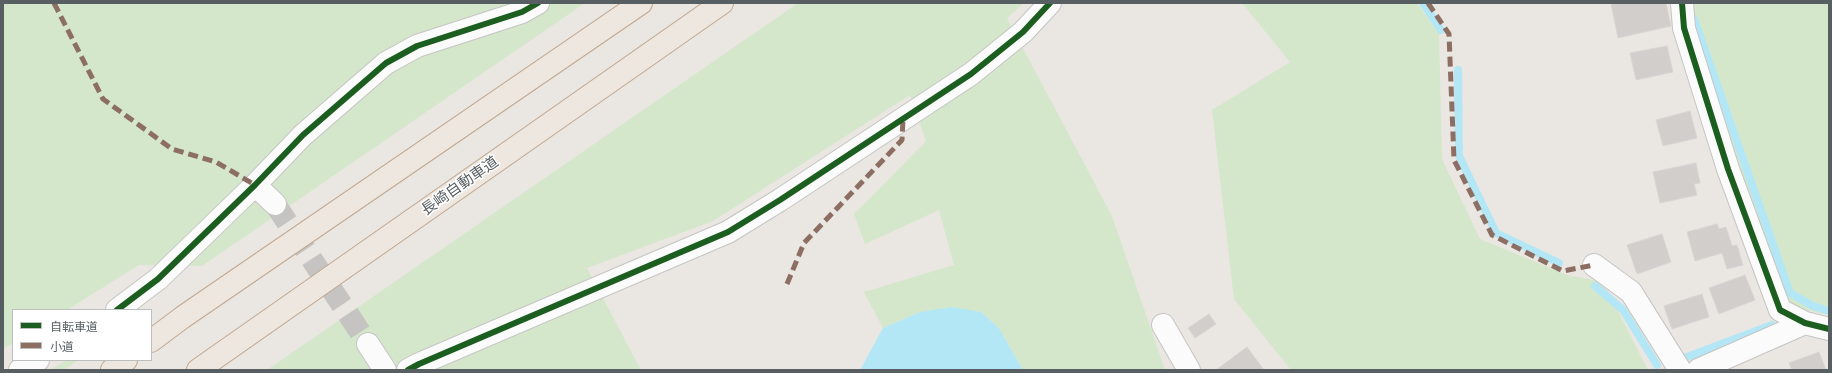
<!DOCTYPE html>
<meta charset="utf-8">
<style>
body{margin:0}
#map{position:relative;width:1832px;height:373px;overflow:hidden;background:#eae6e2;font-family:Cabin,"Noto Sans JP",sans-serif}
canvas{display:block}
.frame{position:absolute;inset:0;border:4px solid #585f62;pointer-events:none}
.legend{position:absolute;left:12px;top:309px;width:140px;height:52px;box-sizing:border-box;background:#fff;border:1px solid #bcbfc0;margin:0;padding:5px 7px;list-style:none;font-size:12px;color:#585f62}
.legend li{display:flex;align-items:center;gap:8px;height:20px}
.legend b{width:20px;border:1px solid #bcbfc0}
</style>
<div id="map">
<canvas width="1832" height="373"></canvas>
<div class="frame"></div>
<ul class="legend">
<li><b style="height:5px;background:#1b5e20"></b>自転車道</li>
<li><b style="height:5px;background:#8d6e63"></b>小道</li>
</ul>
</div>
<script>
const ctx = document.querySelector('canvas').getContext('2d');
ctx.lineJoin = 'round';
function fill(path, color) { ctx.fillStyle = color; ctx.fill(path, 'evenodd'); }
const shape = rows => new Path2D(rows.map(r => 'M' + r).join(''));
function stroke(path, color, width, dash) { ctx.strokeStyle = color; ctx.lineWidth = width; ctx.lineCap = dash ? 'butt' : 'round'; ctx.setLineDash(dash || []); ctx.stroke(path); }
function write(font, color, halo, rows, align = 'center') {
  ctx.font = font + ' Cabin,"Noto Sans JP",sans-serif'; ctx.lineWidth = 3; ctx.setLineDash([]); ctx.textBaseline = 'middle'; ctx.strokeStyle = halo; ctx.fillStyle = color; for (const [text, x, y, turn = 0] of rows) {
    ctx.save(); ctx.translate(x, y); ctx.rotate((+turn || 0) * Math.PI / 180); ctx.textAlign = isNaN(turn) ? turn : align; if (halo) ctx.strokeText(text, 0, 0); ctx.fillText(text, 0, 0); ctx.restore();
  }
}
fill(shape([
 [3,3,585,3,202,266,139,265,67,310,13,310,13,343,3,349],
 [798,3,1024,3,1007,18,1112,216,1165,370,1023,370,999,328,981,312,920,312,883,328,864,292,954,265,939,210,865,244,854,214,926,141,910,95,713,221,587,268,641,370,267,370],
 [1242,3,1417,3,1439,33,1442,159,1480,239,1567,275,1603,282,1648,370,1291,370,1234,299,1212,110,1290,62],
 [1694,3,1829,3,1829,315,1785,305,1690,24],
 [67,360,78,360,64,370,50,370]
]), '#d4e7cb');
fill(shape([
 [952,307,981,312,999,328,1023,370,860,370,883,328,920,312]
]), '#b4e7f6');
stroke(shape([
 [1423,3,1441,30],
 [1694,19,1790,293,1813,306,1829,311],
 [1458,70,1459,156,1496,233,1559,263],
 [1595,286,1623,310,1657,365],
 [1687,357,1772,325]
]), '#b4e7f6', 8);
const building = shape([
 [1617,3,1666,3,1671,26,1618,38,1611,4,1617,3],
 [1667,46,1673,72,1636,80,1630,53,1667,46],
 [1690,111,1697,138,1663,146,1656,120,1690,111],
 [1696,163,1700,183,1694,184,1697,195,1660,203,1653,172,1696,163],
 [1717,224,1719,229,1726,227,1732,246,1737,245,1743,265,1727,269,1722,253,1695,261,1687,232,1717,224],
 [1662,234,1671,262,1637,274,1627,245,1662,234],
 [1745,275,1755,300,1719,314,1709,288,1745,275],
 [1702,294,1709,317,1672,329,1664,306,1702,294],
 [1209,314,1216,324,1195,338,1188,328,1209,314],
 [1247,347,1264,370,1216,370,1247,347],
 [1819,352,1826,370,1792,370,1789,363,1819,352]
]);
fill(building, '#d1cecc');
stroke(building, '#d9d5d2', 1);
stroke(shape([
 [275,204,368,344]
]), '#c6c4c2', 22, [22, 11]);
const street = shape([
 [1682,3,1684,28,1728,169,1780,310,1805,323,1829,329],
 [255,185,275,204],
 [1594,265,1631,292,1680,370],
 [117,310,158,279,255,185,303,135,386,63,417,46,522,12,538,3],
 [1163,325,1189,370],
 [368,344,385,370],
 [20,370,38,360],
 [408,370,419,364,728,232,780,200,971,74,1023,32,1050,3],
 [1698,370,1805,323]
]);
const highway = shape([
 [151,341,183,317,641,3],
 [112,370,126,360],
 [198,370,722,3]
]);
stroke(street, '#c5c5c4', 24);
stroke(highway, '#c1a890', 24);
stroke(street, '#fcfbfb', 22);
stroke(highway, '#eee7df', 22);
stroke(shape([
 [54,3,103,99,172,149,216,162,255,185],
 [1428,3,1449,34,1454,160,1492,235,1563,271,1594,265],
 [787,284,804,243,902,140,903,119]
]), '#8d6e63', 5, [10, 5]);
stroke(shape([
 [1682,3,1684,28,1728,169,1780,310,1805,323,1829,329],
 [117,310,158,279,255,185,303,135,386,63,417,46,522,12,538,3],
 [408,370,419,364,728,232,780,200,971,74,1023,32,1050,3]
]), '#1b5e20', 6);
write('15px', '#585f62', '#fff', [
 ["長崎自動車道",460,186,-35]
]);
</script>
